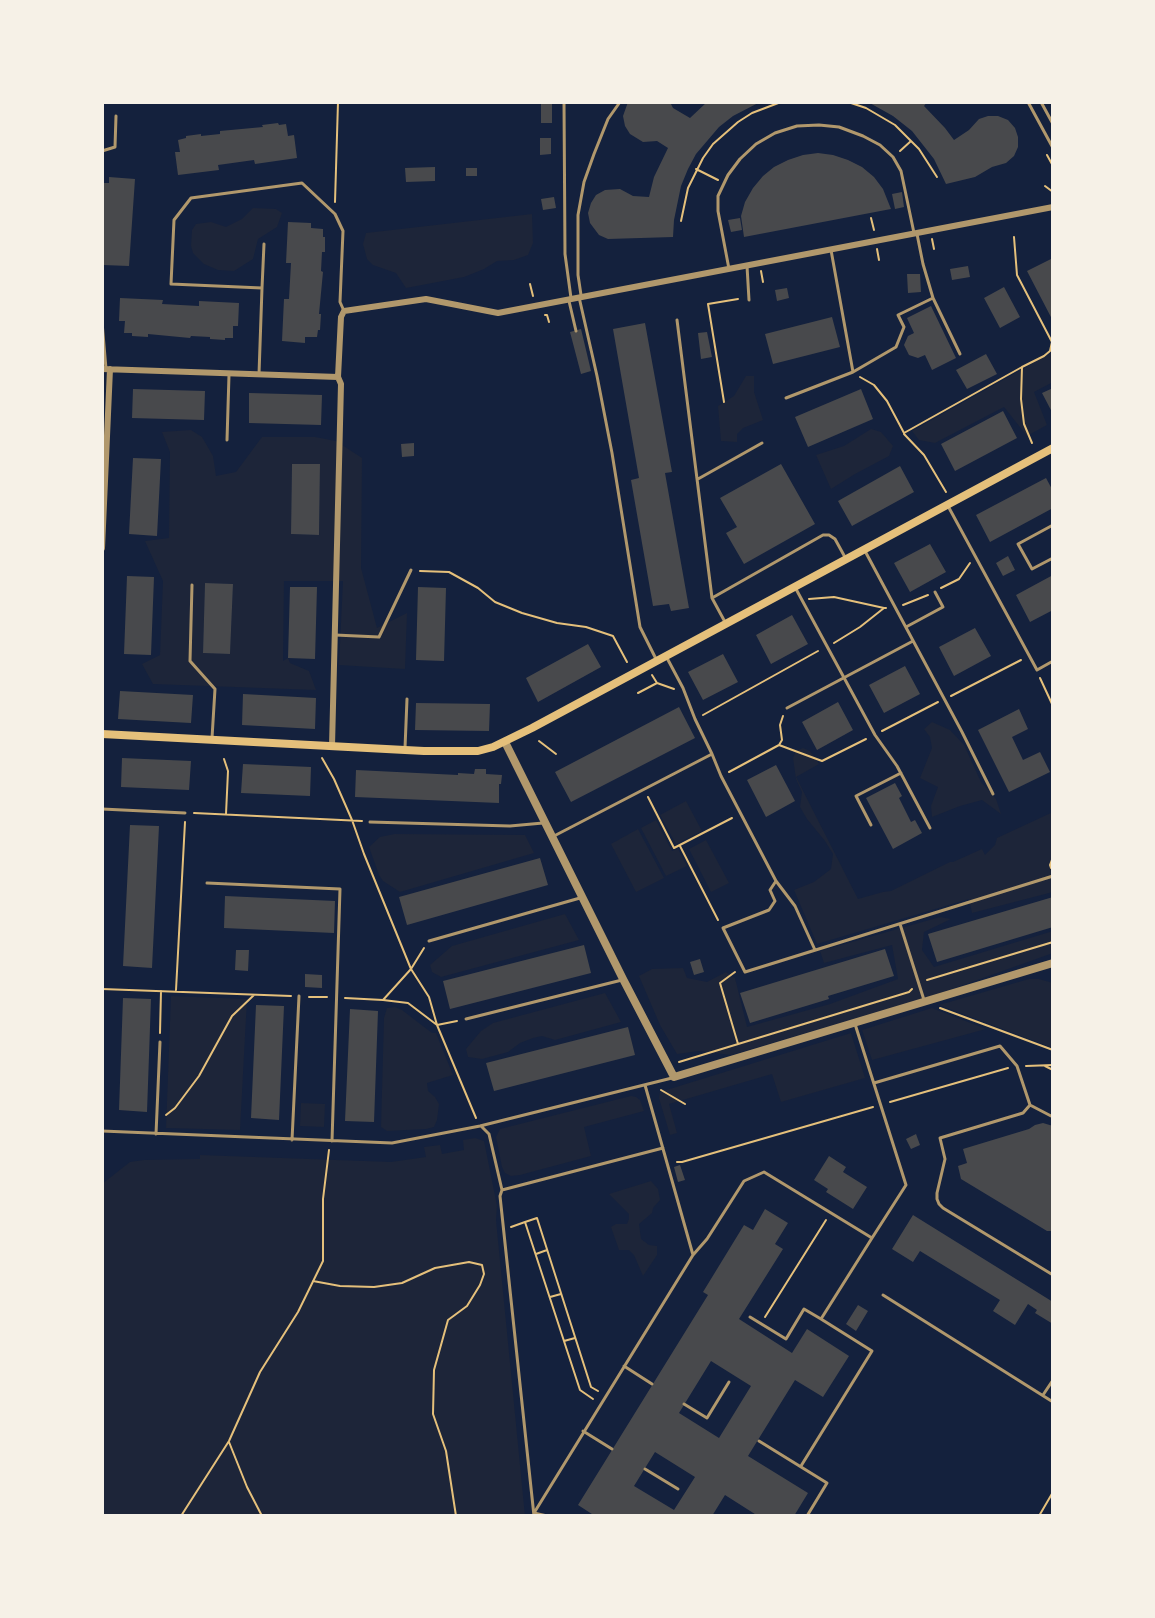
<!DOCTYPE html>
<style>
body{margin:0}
#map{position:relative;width:1155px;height:1618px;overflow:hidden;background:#14213d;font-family:Roboto,sans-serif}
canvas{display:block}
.frame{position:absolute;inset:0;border:104px solid #f6f1e7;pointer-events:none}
</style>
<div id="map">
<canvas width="1155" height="1618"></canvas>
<div class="frame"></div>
</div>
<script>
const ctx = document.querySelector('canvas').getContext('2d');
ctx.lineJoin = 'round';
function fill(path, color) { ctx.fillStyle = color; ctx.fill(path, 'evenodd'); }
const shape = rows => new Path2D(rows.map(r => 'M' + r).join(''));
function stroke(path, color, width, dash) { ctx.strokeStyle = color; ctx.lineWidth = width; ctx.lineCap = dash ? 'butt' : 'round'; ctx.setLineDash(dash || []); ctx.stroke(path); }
fill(shape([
 [253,208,276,209,282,213,277,227,258,239,253,259,234,271,218,270,204,264,193,253,191,246,192,230,196,224,211,222,226,227,242,219],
 [532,214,533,243,528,255,514,260,497,261,484,269,464,277,406,288,396,273,373,265,367,259,363,244,366,233],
 [1053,352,1053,382,1034,392,1047,425,1027,436,1004,407,935,443,919,440,912,431],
 [746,376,754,376,754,392,763,420,743,428,737,434,737,442,721,441,718,406,734,396],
 [871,429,881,432,893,446,889,456,855,474,831,489,816,455,844,446],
 [191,430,202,437,213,456,216,476,236,472,262,437,315,437,336,441,362,458,361,568,377,628,407,613,405,669,339,665,343,581,284,581,283,661,288,658,290,663,309,671,316,690,153,684,142,664,160,655,163,581,145,541,169,538,170,452,162,432],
 [292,464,320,464,319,535,291,534],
 [205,583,233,584,230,654,203,653],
 [932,722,950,730,964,745,981,782,996,799,1001,814,982,800,960,806,932,817,931,806,938,787,920,778,932,748,930,737,924,729],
 [803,748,810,751,819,764,796,777,858,899,883,892,891,891,950,862,953,862,982,849,985,855,995,845,997,838,1053,812,1053,842,1051,852,1053,853,1053,892,972,913,969,899,817,944,794,890,814,882,831,869,833,854,825,841,807,819,800,807,802,792,796,779,793,758,796,751],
 [686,801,702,831,676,844,660,815],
 [656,820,672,851,678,849,687,866,666,876,641,828],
 [638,829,664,878,636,892,611,844],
 [395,834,525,835,534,853,400,892,383,881,379,875,369,847,380,837],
 [706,840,729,883,711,892,689,849],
 [565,914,579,940,441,977,432,972,430,965,452,946],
 [940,917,951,919,924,932,922,950,934,967,1053,931,1053,953,938,994,731,1055,699,1051,677,1054,660,1025,639,976,652,969,683,968,687,978,707,982,726,972,735,978,747,1027,830,1004,898,979,892,945,824,963,820,951],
 [1029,979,1039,979,1053,983,1053,1048,939,1005],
 [605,993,621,1022,555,1040,542,1036,533,1038,520,1043,508,1052,482,1059,468,1057,466,1049,481,1031,493,1023],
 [171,996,247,999,240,1130,166,1128],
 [395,1007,402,1010,432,1033,436,1033,453,1075,427,1083,428,1091,435,1097,439,1104,437,1120,434,1127,426,1129,387,1131,381,1127,384,1018,387,1008],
 [932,1008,986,1029,872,1060,862,1030],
 [851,1033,865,1078,781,1102,772,1074,669,1104,677,1133,670,1135,659,1098,660,1092],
 [631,1096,636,1097,640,1100,644,1111,584,1127,591,1156,520,1175,511,1176,505,1173,502,1167,496,1137,500,1129],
 [301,1103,325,1104,324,1127,300,1126],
 [475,1138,484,1141,497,1206,496,1220,525,1516,102,1516,102,1184,130,1162,144,1160,200,1159,200,1155,391,1162,426,1157,424,1147,440,1145,442,1154,464,1150,463,1140],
 [651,1181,658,1189,660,1200,653,1208,652,1213,639,1224,641,1239,649,1245,657,1246,657,1255,643,1276,634,1255,629,1250,619,1250,611,1227,616,1224,627,1224,629,1219,629,1214,609,1194]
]), '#1d2539');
fill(shape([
 [541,102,552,102,552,123,541,123],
 [628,102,670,102,673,108,690,118,707,102,760,102,733,116,719,127,696,154,688,169,681,186,674,220,673,237,608,239,599,235,590,223,588,213,591,203,596,195,605,190,620,189,633,196,649,197,654,177,668,148,657,141,643,142,630,134,625,126,623,116],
 [868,102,927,102,924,106,945,128,954,140,969,130,979,119,988,116,998,116,1008,120,1015,128,1018,137,1018,147,1014,156,1006,163,992,167,975,177,946,184,934,159,912,131,893,116],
 [278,123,279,125,286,124,288,136,294,135,297,158,255,164,254,160,218,165,219,170,178,175,175,152,180,152,178,140,186,138,186,136,201,134,201,136,220,134,220,131,263,127,262,125],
 [540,138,551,138,551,154,540,155],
 [818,153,833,155,848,160,862,167,874,177,883,189,891,209,744,237,741,216,745,202,753,188,763,176,774,167,788,160,803,155],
 [435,167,435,181,406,182,405,168],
 [466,168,477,168,477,176,466,176],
 [109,177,135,179,129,266,103,265,102,183,109,183],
 [902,192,904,207,895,209,892,194],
 [554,197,556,208,543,210,541,199],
 [740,218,742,230,731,232,728,220],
 [288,222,311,223,311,228,323,229,323,237,325,237,325,252,322,252,321,271,323,272,319,314,321,314,320,330,318,330,317,337,305,337,305,343,282,341,284,299,289,299,291,263,286,263],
 [1053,258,1053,321,1027,271],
 [968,266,970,277,952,280,950,269],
 [907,274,920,274,921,292,908,293],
 [1004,287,1020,317,1000,328,984,298],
 [787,288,789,298,777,301,775,290],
 [120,298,163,300,162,304,199,306,199,301,239,303,238,326,233,326,233,338,225,338,225,340,210,339,210,337,191,336,190,338,148,334,148,337,132,336,132,333,124,333,125,321,119,321],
 [931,306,956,358,932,370,925,355,918,358,909,355,904,345,908,336,914,333,907,318],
 [832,317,840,347,773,364,765,334],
 [645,323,672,472,665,473,689,608,671,611,669,604,653,606,631,480,639,478,613,329],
 [581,329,591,371,581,374,570,332],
 [707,332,712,357,701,359,698,333],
 [986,354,997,374,967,389,956,370],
 [1053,388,1053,414,1042,393],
 [133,389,205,391,204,420,132,418],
 [861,389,873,419,808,447,795,417],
 [249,393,322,395,321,425,249,423],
 [1003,411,1017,438,955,471,941,444],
 [414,443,414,456,402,457,401,444],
 [133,458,161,459,157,536,129,534],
 [292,464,320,464,319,535,291,534],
 [781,464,815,524,744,564,726,533,737,527,720,498],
 [900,466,914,492,852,526,838,501],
 [1046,478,1053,491,1053,508,990,542,976,515],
 [930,544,946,572,910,592,894,563],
 [1008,556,1015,570,1003,576,996,563],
 [1053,575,1053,610,1030,622,1016,595],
 [127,576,154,577,151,655,124,654],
 [205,583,233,584,230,654,203,653],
 [290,587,317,587,315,659,288,658],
 [418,587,446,588,444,661,416,660],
 [792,615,808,644,771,664,756,635],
 [975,628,991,656,954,676,939,647],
 [588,644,601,667,538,702,526,678],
 [723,654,738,682,703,700,688,672],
 [905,666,920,694,884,713,869,685],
 [120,691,193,695,191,723,118,719],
 [243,694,316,698,315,729,242,725],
 [838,702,853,730,817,750,802,722],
 [416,703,490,704,489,731,415,730],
 [679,707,695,738,571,802,555,772],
 [1019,709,1028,729,1012,737,1023,760,1040,752,1050,772,1009,792,978,730],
 [122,758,191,761,189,790,121,787],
 [243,764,311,767,310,796,241,793],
 [776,765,795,801,766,817,747,780],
 [475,769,486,769,486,774,502,775,501,784,499,784,499,803,355,797,356,770,458,775,458,773,474,774],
 [895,783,902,796,899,798,911,822,915,820,922,833,893,849,866,798],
 [130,825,159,826,152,968,123,966],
 [540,858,548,885,407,925,399,897],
 [225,896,335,901,334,933,224,928],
 [1053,897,1053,927,937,962,928,934],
 [584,945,591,973,450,1009,443,981],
 [885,949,894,976,828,996,829,999,750,1023,740,993],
 [236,950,249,950,248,971,235,970],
 [700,959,704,972,694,975,690,962],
 [305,974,322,975,322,988,305,987],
 [123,998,151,999,147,1112,119,1110],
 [256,1005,284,1006,279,1120,251,1118],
 [350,1009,378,1011,374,1122,345,1121],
 [628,1027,635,1055,494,1091,486,1063],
 [1043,1123,1053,1126,1053,1231,1047,1231,961,1179,958,1166,967,1163,963,1149,1029,1129,1035,1125],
 [916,1134,920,1145,911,1149,906,1139],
 [829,1156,846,1167,843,1172,867,1187,853,1209,826,1192,828,1189,814,1180],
 [680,1165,685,1180,678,1182,674,1167],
 [765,1209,788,1223,775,1244,783,1249,739,1319,792,1353,807,1329,849,1356,823,1397,795,1380,748,1456,808,1493,794,1516,758,1516,725,1495,712,1516,595,1516,578,1505,708,1295,703,1292,744,1225,753,1230],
 [711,1361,751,1386,719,1438,679,1413],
 [655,1452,695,1477,674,1510,634,1486],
 [913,1215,1053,1302,1053,1324,1035,1313,1037,1310,1028,1304,1015,1325,993,1311,1000,1300,920,1251,913,1262,892,1249],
 [858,1305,868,1311,856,1331,846,1324]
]), '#48494c');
stroke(shape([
 [848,102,866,108,895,125,919,149,937,177],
 [900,151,911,141],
 [1047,155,1053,166],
 [696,169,718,180],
 [1045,186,1053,192],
 [335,202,338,102],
 [871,218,874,230],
 [681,221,688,188,703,158,713,144,738,122,752,113,781,102],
 [1014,237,1017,275,1052,342,1050,351,1044,356,1022,367,1021,399,1024,424,1032,443],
 [932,239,934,249],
 [877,249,879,260],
 [761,271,763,282],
 [530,284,533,296],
 [545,315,547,315,549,322],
 [860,377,874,385,887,401,904,433,1022,367],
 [724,402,708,304,738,299],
 [904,434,924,455,946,492],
 [420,571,449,572,478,588,495,602,522,613,557,623,586,627,613,636,627,662],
 [941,588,959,579,970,563],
 [809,599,834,597,884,608],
 [903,605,928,595],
 [834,643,860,627,884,608,886,608],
 [1040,678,1053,706],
 [657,683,674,689],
 [638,693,657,683,652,675],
 [951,696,1021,660],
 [703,715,818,651],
 [882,731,938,702],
 [539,741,556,754],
 [779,745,822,761,866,739],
 [322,758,334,779,352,820,364,854,411,969,429,997,437,1025,476,1118],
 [224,759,228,771,226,814],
 [729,772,779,745,782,740,780,725,783,716],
 [648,797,674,848,732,818],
 [194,813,362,821],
 [680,846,718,920],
 [1051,868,1050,865,1053,857],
 [735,972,720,983,738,1044],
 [927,980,1053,942],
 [102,989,291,996],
 [176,990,185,822],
 [309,997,327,997],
 [345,998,383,1000,408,1003,437,1025,457,1021],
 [383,1000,411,969,424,948],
 [940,1008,1053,1050],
 [160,1033,161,991],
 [679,1062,909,992,912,989],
 [1026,1066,1053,1065],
 [1045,1066,1053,1070],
 [661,1090,685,1104],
 [890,1102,1008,1068],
 [166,1115,175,1108,199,1076,232,1016,254,995],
 [677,1162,682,1162,873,1107],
 [511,1227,525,1222],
 [536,1254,547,1250],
 [313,1281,340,1286,374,1287,402,1283,435,1268,469,1262,482,1265,484,1274,480,1285,467,1306,448,1320,434,1370,433,1414,446,1451,456,1516],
 [550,1297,561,1294],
 [765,1317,826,1220],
 [564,1341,575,1338],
 [593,1399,580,1390,525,1222,537,1218,591,1387,598,1391],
 [229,1442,247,1487,262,1516],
 [181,1516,229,1441,260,1372,298,1312,323,1261,323,1199,329,1150],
 [1039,1516,1053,1492]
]), '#e5c07b', 2);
stroke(shape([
 [564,102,565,254,571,298],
 [1028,102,1053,148],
 [1041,102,1053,124],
 [102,151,115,147,116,116],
 [917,234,923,264,933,298,960,354],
 [831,250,853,372],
 [747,266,749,300],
 [729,269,718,211,718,196,728,175,740,159,756,144,775,133,797,126,819,125,839,127,863,136,880,145,893,157,901,171,914,233],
 [262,288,264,244],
 [581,295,578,275,578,215,584,182,594,154,608,119,620,102],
 [579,297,597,376,612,453,640,627,656,659],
 [569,301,576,331],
 [677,320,711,590,712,598,725,622],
 [102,322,106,369],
 [259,374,262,288,171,284,174,220,191,198,302,183,335,214,343,231,340,302,344,311],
 [786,398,853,372,896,347,904,327,898,315,933,298],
 [227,440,229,375],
 [698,479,762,443],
 [948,506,1037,670,1053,661],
 [1053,525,1018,544,1032,569,1053,558],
 [865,551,962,732,993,794],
 [192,585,190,661,215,689,212,738],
 [796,589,875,735,897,766,930,828],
 [712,598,823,535,829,535,835,539,846,559],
 [906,627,943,607,935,592],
 [335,635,379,637,411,570],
 [667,658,683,688,695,719,712,754,721,776,776,881,795,906,815,950],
 [787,708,913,641],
 [405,748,407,699],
 [102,809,185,813],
 [370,822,510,826,543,823],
 [871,825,856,796,901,773],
 [554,836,712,754],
 [776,881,770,890,775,901,769,910,723,928,745,972,1053,876],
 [207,883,340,889,332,1141],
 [900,924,924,1000],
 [429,941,580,898],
 [466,1019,622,980],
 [855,1024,906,1185,872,1238],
 [874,1083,1000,1046,1017,1066,1030,1105,1053,1117],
 [645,1085,693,1255],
 [1030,1105,1023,1113,940,1138,945,1159,937,1193,937,1199,939,1204,943,1208,1053,1275],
 [481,1126,489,1134,502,1190,500,1196,534,1516],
 [102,1131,392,1143,480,1126,672,1078],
 [156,1134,160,1042],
 [292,1140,299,996],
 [502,1190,663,1148],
 [883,1295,1053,1402],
 [750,1317,786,1339,804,1309,821,1319],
 [624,1366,652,1384],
 [1043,1395,1053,1380],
 [684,1404,707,1418,729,1382],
 [583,1431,612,1449],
 [759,1441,827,1483,807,1516],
 [645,1469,678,1489],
 [547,1516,534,1513,693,1255,707,1239,744,1181,764,1172,872,1238,821,1319,872,1351,801,1466]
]), '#b1986c', 3);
stroke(shape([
 [102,369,338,377,341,317,344,311,426,299,498,313,1053,207],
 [102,548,110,369],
 [332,746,341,384,338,377]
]), '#b1986c', 6);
stroke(shape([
 [505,742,623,979,674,1077,1053,963]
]), '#b1986c', 8);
stroke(shape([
 [102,734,424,751,478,751,493,747,532,728,1053,448]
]), '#e5c07b', 8);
</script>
